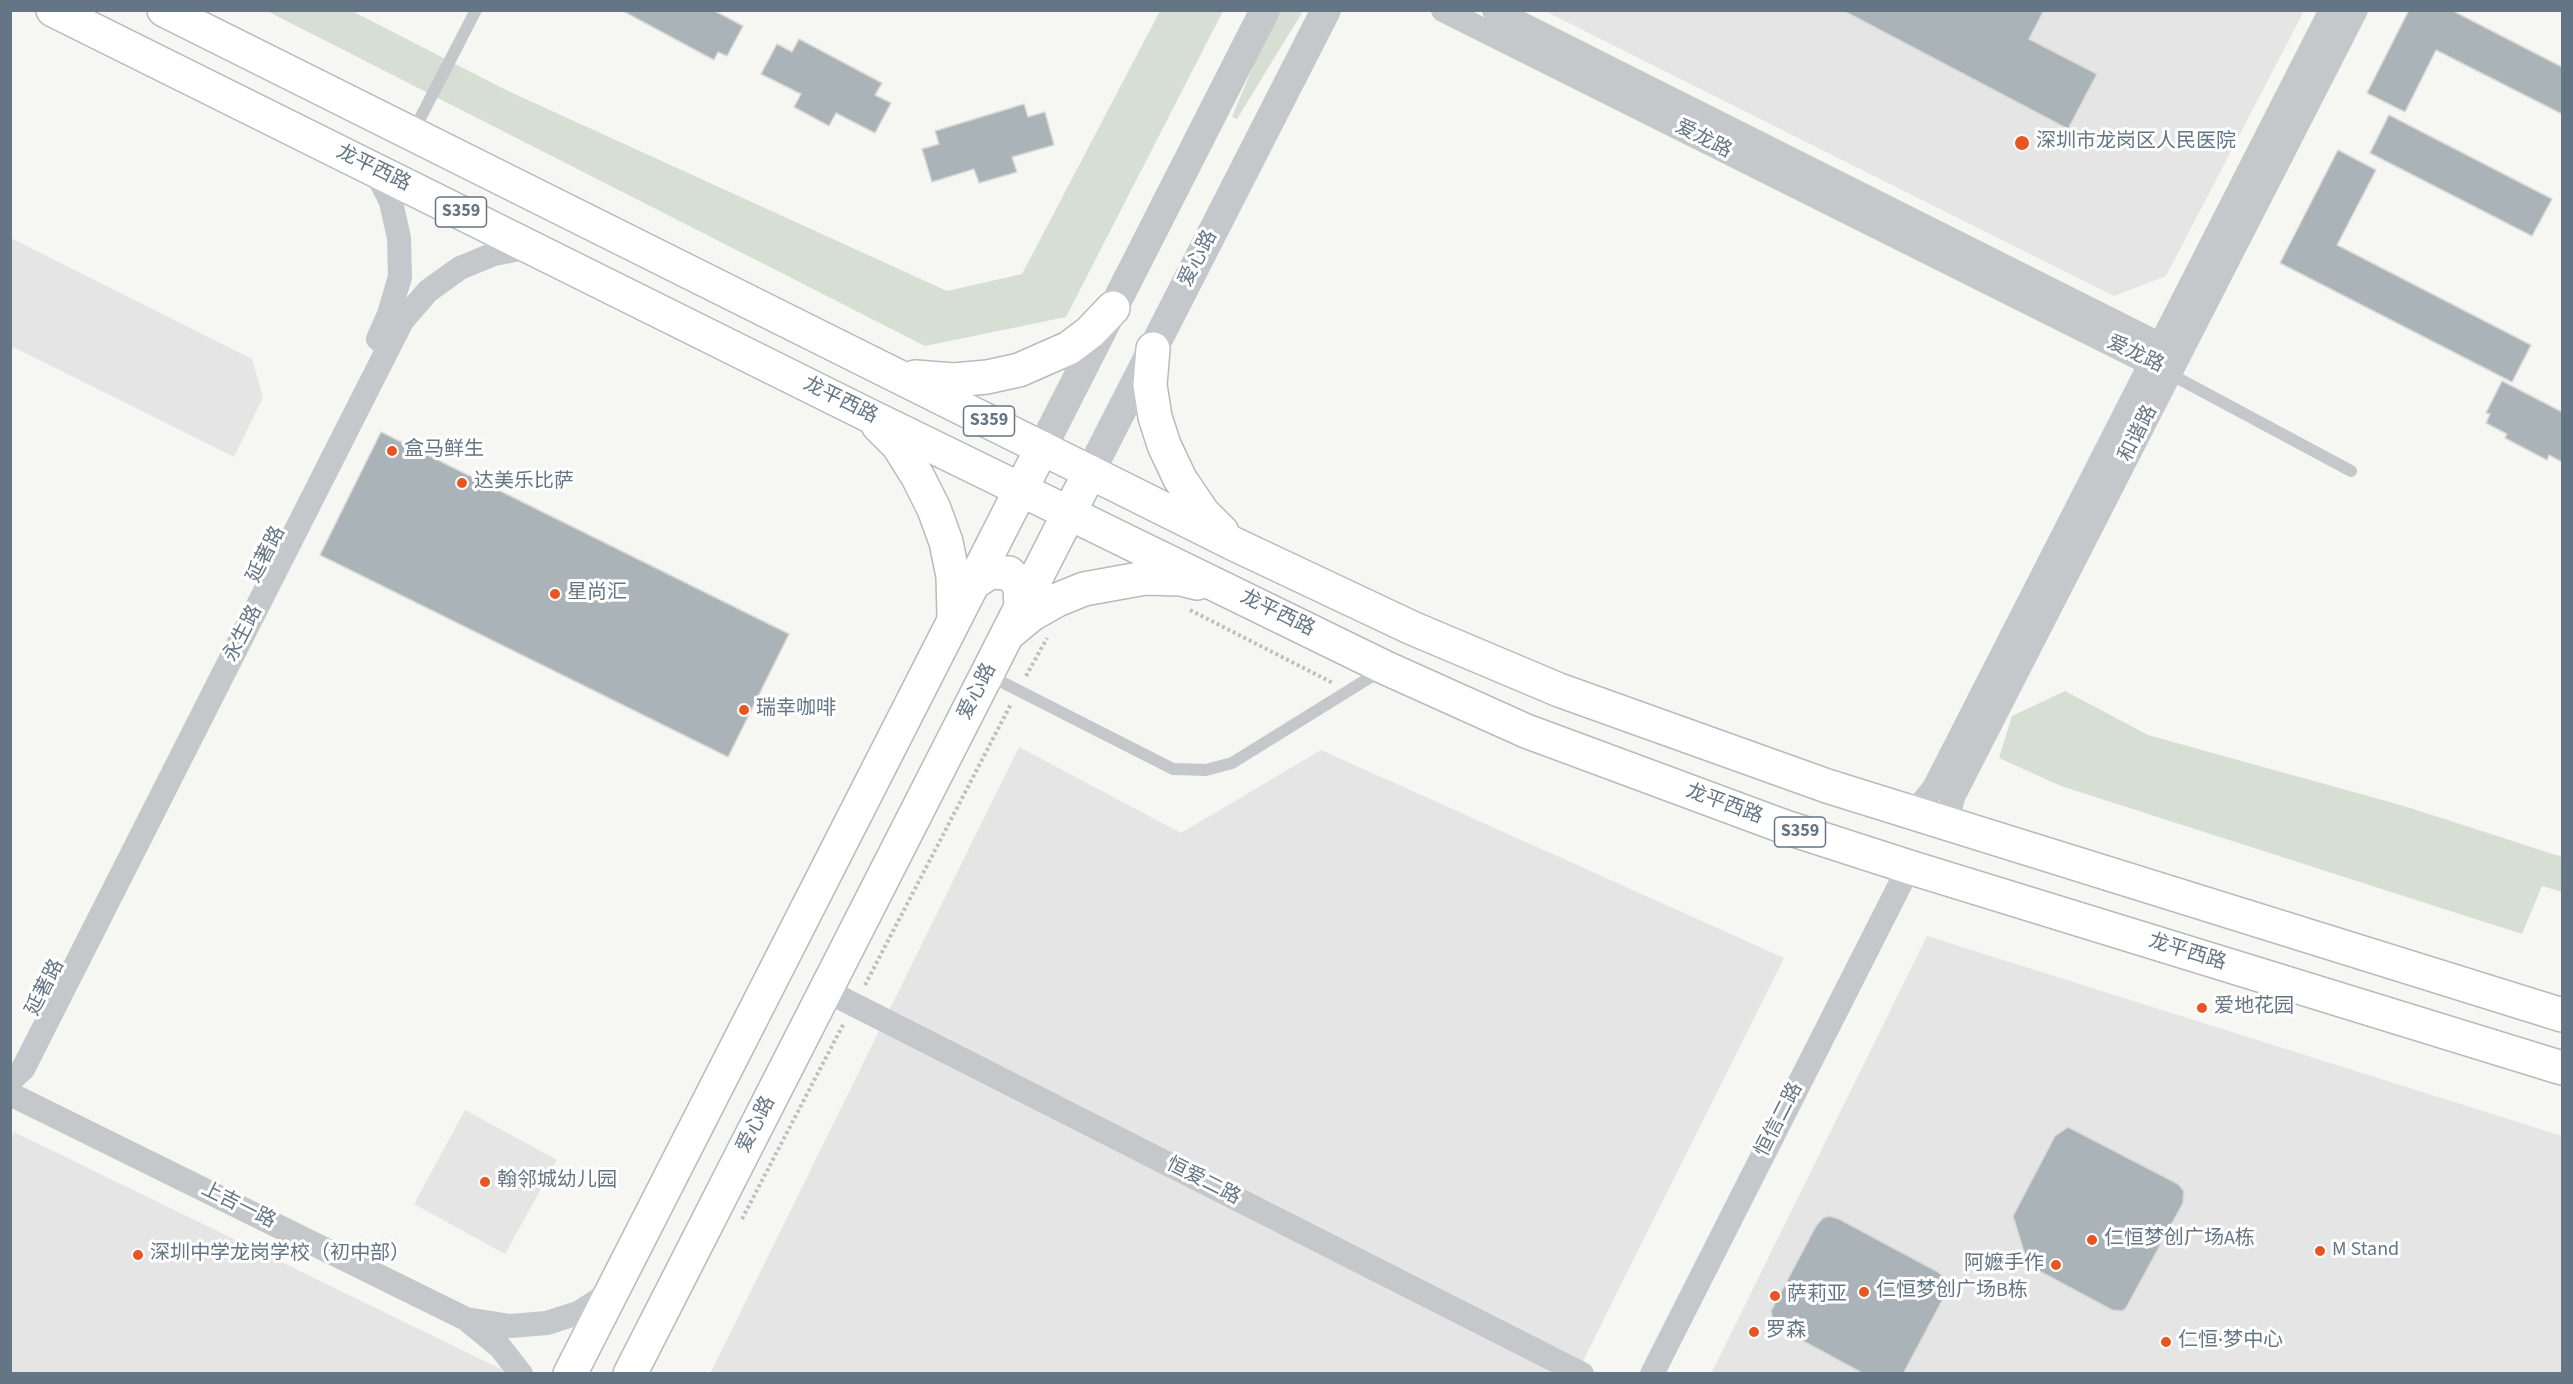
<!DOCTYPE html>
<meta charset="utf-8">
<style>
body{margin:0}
#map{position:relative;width:2573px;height:1384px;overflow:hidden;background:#f6f6f3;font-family:"Source Sans 3",sans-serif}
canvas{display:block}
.frame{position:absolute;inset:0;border:12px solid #647685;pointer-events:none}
</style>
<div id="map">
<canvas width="2573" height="1384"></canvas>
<div class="frame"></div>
</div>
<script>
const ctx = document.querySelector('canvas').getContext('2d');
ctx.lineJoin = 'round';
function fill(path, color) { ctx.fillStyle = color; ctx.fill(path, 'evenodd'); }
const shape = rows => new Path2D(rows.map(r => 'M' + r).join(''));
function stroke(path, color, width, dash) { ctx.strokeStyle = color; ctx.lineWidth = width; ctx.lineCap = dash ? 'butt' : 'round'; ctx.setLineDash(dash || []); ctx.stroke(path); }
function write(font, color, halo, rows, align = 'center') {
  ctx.font = font + ' "Source Sans 3","Noto Sans SC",sans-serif'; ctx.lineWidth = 6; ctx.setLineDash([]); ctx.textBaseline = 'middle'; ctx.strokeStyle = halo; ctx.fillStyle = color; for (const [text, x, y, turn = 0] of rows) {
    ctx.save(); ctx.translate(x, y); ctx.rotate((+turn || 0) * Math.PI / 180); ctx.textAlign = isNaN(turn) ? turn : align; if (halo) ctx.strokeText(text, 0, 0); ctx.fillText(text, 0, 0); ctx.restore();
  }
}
fill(shape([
 [1545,11,2304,11,2166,276,2114,296],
 [11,238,252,359,263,397,234,457,11,346],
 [1019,747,1181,833,1321,750,1784,958,1577,1373,710,1374],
 [1927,936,2562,1136,2562,1373,1711,1374],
 [465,1110,557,1160,505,1254,414,1204],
 [14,1132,503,1370,501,1373,11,1373,10,1140]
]), '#e4e5e4');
fill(shape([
 [267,11,352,11,508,91,947,291,1022,274,1160,11,1223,11,1066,317,925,346],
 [1276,11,1303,11,1237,119,1232,117],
 [2065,691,2148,735,2404,806,2562,857,2562,892,2542,886,2522,934,2061,786,1999,758,2012,716]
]), '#d7ded4');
const building = shape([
 [621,10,713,10,743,26,727,56,718,52,714,60,621,10],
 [1842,10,2044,10,2029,39,2097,74,2068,129,1842,10],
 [2409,10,2451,10,2562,67,2562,114,2436,50,2405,112,2367,93,2409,10],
 [799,39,882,83,875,95,891,103,875,133,836,113,829,126,794,107,801,94,761,74,777,44,792,52,799,39],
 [1024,104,1028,117,1045,112,1054,145,1012,157,1017,172,979,183,974,169,932,182,922,149,939,144,935,131,1024,104],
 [2389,115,2552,199,2532,236,2370,153,2389,115],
 [2338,150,2376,170,2337,245,2531,345,2512,382,2280,263,2338,150],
 [2502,381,2562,412,2562,462,2549,455,2547,460,2505,438,2507,434,2486,423,2490,414,2486,413,2502,381],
 [381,432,789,634,728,757,320,555,381,432],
 [2068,1127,2178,1184,2184,1191,2183,1203,2126,1308,2122,1311,2112,1310,2028,1265,2013,1216,2055,1136,2068,1127],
 [1829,1216,1839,1219,1938,1272,1946,1279,1947,1290,1945,1295,1903,1374,1864,1374,1781,1329,1773,1321,1771,1311,1816,1226,1823,1218,1829,1216]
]);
fill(building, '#aab3b8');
stroke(building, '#d8d8d5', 1.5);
const secondary = shape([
 [972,584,990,572,1009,573,1020,585,1021,609],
 [570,1374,1042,448],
 [630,1374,1090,472]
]);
const primary = shape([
 [53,10,868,415,1386,668,1526,731,1785,827,1909,867,2562,1068],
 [164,10,1234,544,1412,628,1559,690,1827,786,2562,1015],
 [1153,349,1150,385,1155,417,1164,445,1180,479,1203,513,1222,532],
 [915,377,954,380,987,377,1019,370,1069,348,1090,332,1113,308],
 [878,425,898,445,918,477,934,509,946,542,953,576,954,617],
 [1009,633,1032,614,1057,600,1084,589,1145,578,1181,579,1197,583]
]);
stroke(secondary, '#b6bbc0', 36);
stroke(primary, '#b7bbbf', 36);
stroke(shape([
 [1190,610,1333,683],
 [1026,676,1047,638],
 [865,985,1011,704],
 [742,1219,844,1023]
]), '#bdc0c2', 4, [3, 3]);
stroke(shape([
 [413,132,476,10],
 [2170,374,2351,471],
 [988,675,1173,769,1206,770,1232,763,1382,670]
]), '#c4c8cb', 12);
stroke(shape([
 [1443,10,2163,370],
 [1494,10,2161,345,2165,360],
 [375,170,391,202,399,238,400,277,389,314,378,339],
 [1903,809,1921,804,1934,788,2331,10],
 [1958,826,1950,810,1953,797,2356,10],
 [825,990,1582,1374],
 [10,1081,23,1069,402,321,428,291,460,268,494,254,531,247],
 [10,1094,466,1319,500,1347,521,1374],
 [466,1319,510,1326,547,1323,578,1313,611,1292],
 [1652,1374,1909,867]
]), '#c4c8cb', 24);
stroke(shape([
 [1042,448,1265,10],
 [1090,472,1326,10]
]), '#c4c8cb', 30);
stroke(secondary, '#fff', 33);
stroke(primary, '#fff', 33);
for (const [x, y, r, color] of [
 [2022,143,8,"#e95520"],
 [392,451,6,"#e95520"],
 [462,483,6,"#e95520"],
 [555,594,6,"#e95520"],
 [744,710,6,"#e95520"],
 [2202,1008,6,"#e95520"],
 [485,1182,6,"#e95520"],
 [2092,1240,6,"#e95520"],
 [2320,1251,6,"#e95520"],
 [138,1255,6,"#e95520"],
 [2056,1265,6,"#e95520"],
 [1864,1292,6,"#e95520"],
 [1775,1296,6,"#e95520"],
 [1754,1332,6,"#e95520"],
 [2166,1342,6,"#e95520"]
]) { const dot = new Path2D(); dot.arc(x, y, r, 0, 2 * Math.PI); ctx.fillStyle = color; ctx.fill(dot); stroke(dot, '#fff', 2); }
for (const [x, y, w] of [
 [461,212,51],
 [989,421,51],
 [1800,832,51]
]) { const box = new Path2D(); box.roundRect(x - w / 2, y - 15, w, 30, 4.5); ctx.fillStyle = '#fff'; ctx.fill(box); stroke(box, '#647685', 1.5); }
write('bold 18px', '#647685', null, [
 ["S359",461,212],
 ["S359",989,421],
 ["S359",1800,832]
]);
write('20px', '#647685', '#fff', [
 ["爱龙路",1703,140,27],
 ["龙平西路",373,169,26],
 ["爱心路",1199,259,-63],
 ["爱龙路",2135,355,25],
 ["龙平西路",840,401,26],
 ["和谐路",2139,434,-63],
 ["延著路",267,555,-63],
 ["龙平西路",1277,614,26],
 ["永生路",244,634,-63],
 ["爱心路",978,692,-63],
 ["龙平西路",1724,805,20],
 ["龙平西路",2187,953,17],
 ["延著路",46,988,-63],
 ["恒信二路",1780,1120,-63],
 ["爱心路",757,1125,-63],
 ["恒爱二路",1203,1182,27],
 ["上吉一路",238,1206,26]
]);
write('20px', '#647685', '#fff', [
 ["深圳市龙岗区人民医院",2036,143],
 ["盒马鲜生",404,451],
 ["达美乐比萨",474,483],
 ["星尚汇",567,594],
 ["瑞幸咖啡",756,710],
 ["爱地花园",2214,1008],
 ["翰邻城幼儿园",497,1182],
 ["仁恒梦创广场A栋",2104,1240],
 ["M Stand",2332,1251],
 ["深圳中学龙岗学校（初中部）",150,1255],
 ["阿嬷手作",2044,1265,"right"],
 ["仁恒梦创广场B栋",1876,1292],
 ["萨莉亚",1787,1296],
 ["罗森",1766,1332],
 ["仁恒·梦中心",2178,1342]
], 'left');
</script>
